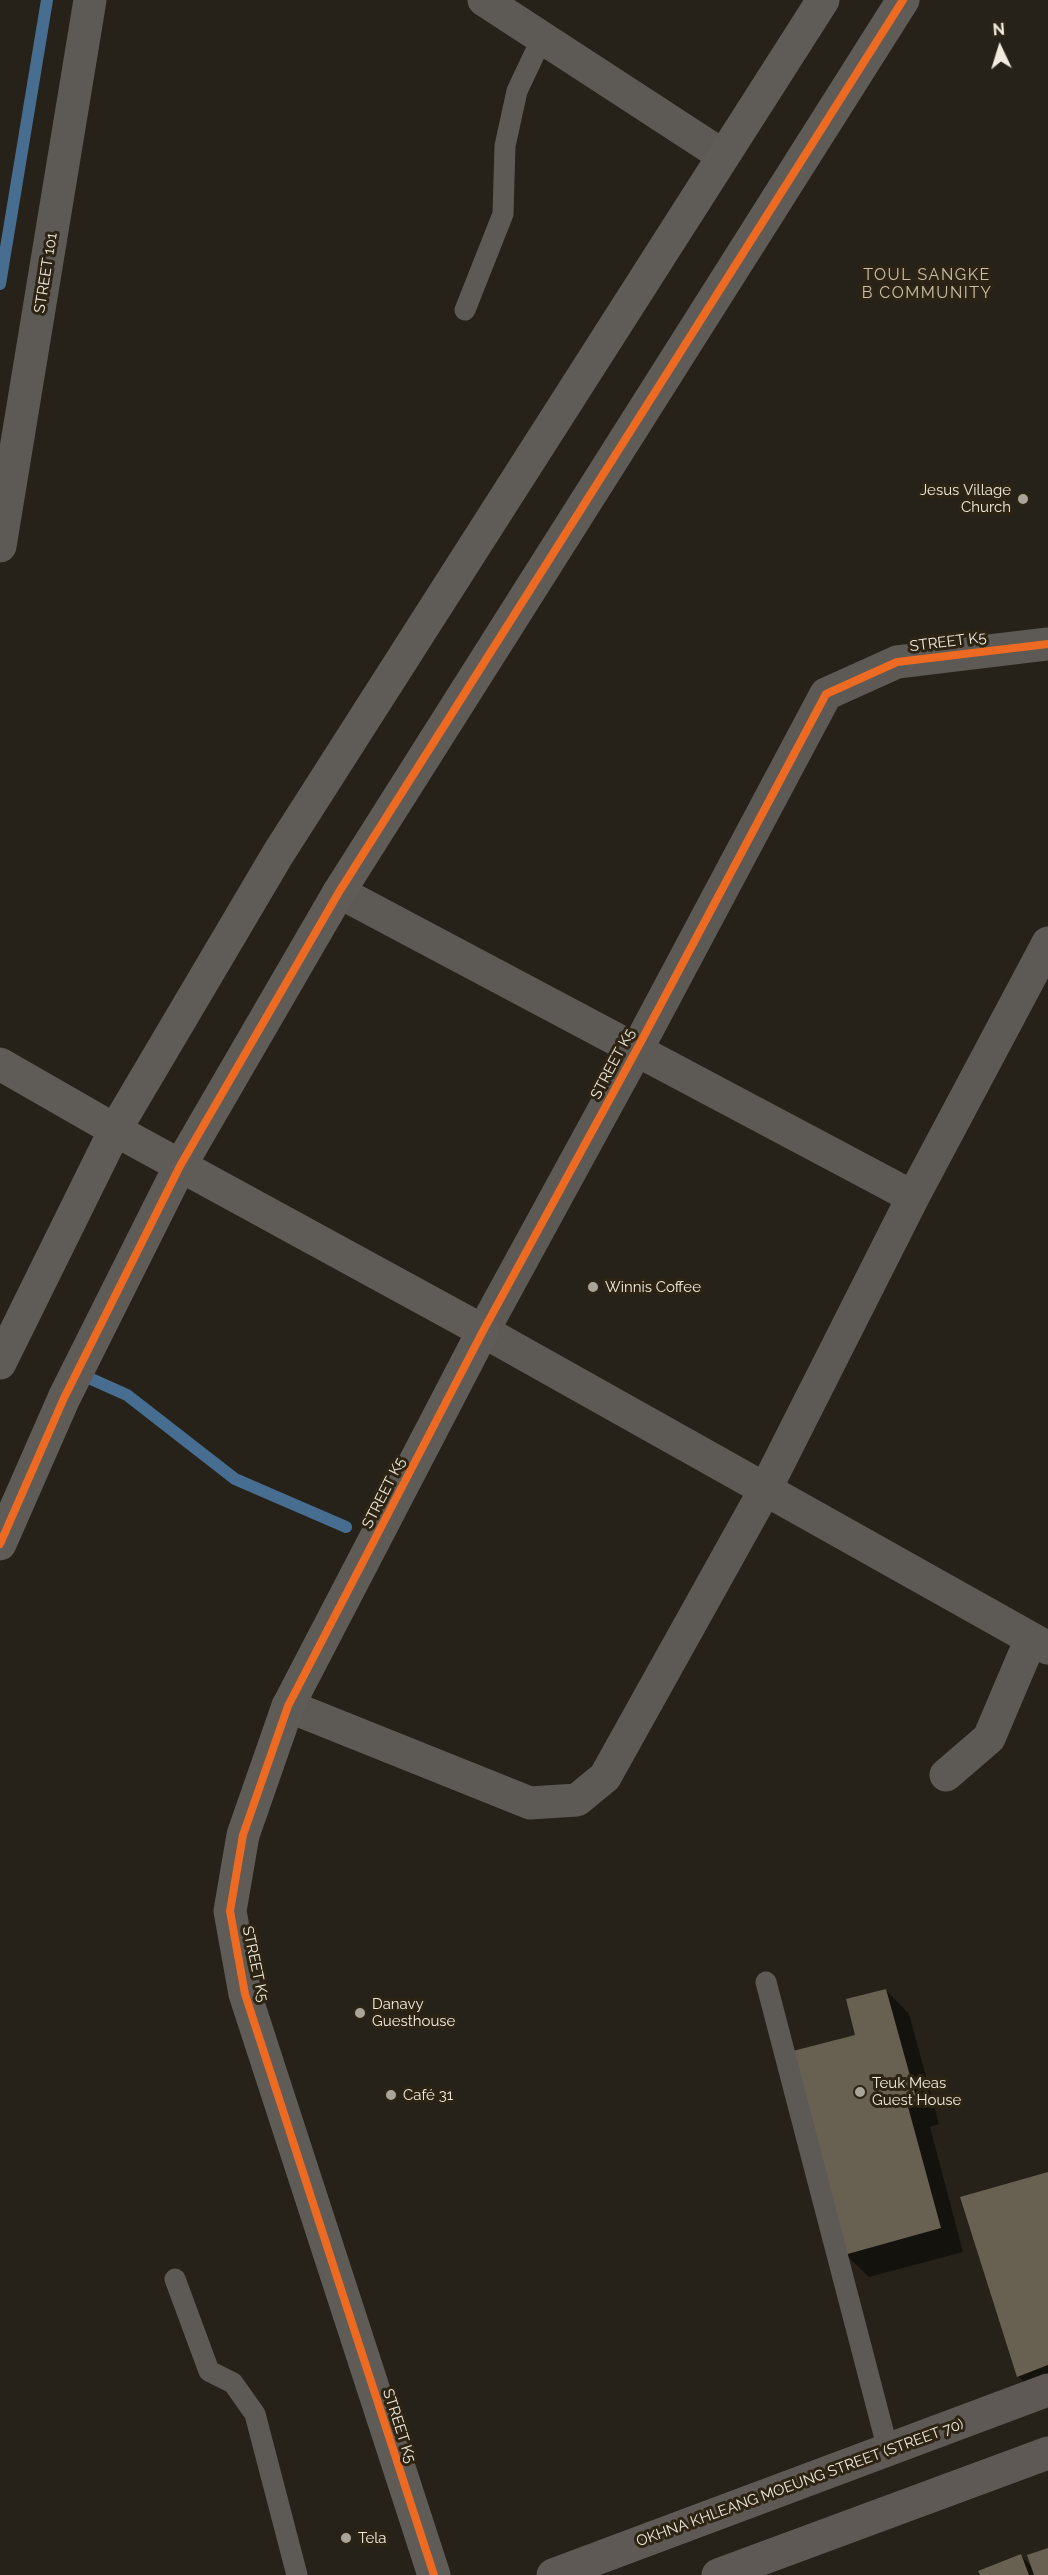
<!DOCTYPE html>
<meta charset="utf-8">
<style>
body{margin:0}
#map{position:relative;width:1048px;height:2575px;overflow:hidden;background:#272219;font-family:Raleway,sans-serif}
canvas{display:block}
.north{position:absolute;left:970px;top:18px;width:60px;height:60px;-webkit-text-stroke:4px #2d2413;paint-order:stroke;rotate:356deg;font-size:16px;font-weight:700;line-height:24px;text-align:center;color:#f1ebe0}
.north::after{content:'';display:block;margin:auto;width:21px;height:27px;background:#f1ebe0;clip-path:polygon(50% 0,100% 100%,50% 72%,0 100%)}
</style>
<div id="map">
<canvas width="1048" height="2575"></canvas>
<div class="north">N</div>
</div>
<script>
const ctx = document.querySelector('canvas').getContext('2d');
ctx.lineJoin = 'round';
function fill(path, color) { ctx.fillStyle = color; ctx.fill(path, 'evenodd'); }
const shape = rows => new Path2D(rows.map(r => 'M' + r).join(''));
function stroke(path, color, width, dash) { ctx.strokeStyle = color; ctx.lineWidth = width; ctx.lineCap = dash ? 'butt' : 'round'; ctx.setLineDash(dash || []); ctx.stroke(path); }
function write(font, color, halo, rows, align = 'center') {
  ctx.font = font + ' Raleway,sans-serif'; ctx.lineWidth = 6; ctx.setLineDash([]); ctx.textBaseline = 'middle'; ctx.strokeStyle = halo; ctx.fillStyle = color; for (const [text, x, y, turn = 0] of rows) {
    ctx.save(); ctx.translate(x, y); ctx.rotate((+turn || 0) * Math.PI / 180); ctx.textAlign = isNaN(turn) ? turn : align; if (halo) ctx.strokeText(text, 0, 0); ctx.fillText(text, 0, 0); ctx.restore();
  }
}
fill(shape([
 [886,1990,909,2014,939,2124,930,2127,963,2252,869,2277,845,2254],
 [1048,2174,1048,2397,1042,2399,1018,2376],
 [1048,2549,1048,2575,982,2575,1021,2556,1033,2568]
]), '#0007');
stroke(shape([
 [0,284,47,0],
 [89,1378,127,1395,235,1479,346,1527]
]), '#476d91', 12);
fill(shape([
 [886,1989,917,2101,907,2103,941,2228,844,2255,789,2052,855,2035,846,1999],
 [1048,2172,1048,2365,1017,2377,960,2197],
 [1048,2548,1048,2575,1034,2575,1027,2555],
 [1021,2554,1029,2575,980,2575,978,2571]
]), '#686051');
stroke(shape([
 [465,310,503,214,505,146,517,91,542,38],
 [766,1982,888,2450],
 [175,2279,209,2371,233,2383,255,2414,297,2575]
]), '#5d5955', 21);
stroke(shape([
 [484,0,722,155],
 [0,546,90,0],
 [1048,644,897,662,826,694,637,1049,483,1331,1048,1648],
 [339,892,913,1197],
 [288,1706,530,1803,577,1800,605,1777,766,1488,913,1197,1048,943],
 [946,1775,989,1738,1031,1639]
]), '#5d5955', 33);
stroke(shape([
 [0,1064,115,1130,483,1331,288,1706,243,1835,230,1911,245,1994,434,2575],
 [0,1363,115,1130,278,854,823,0],
 [0,1544,64,1398,180,1166,339,892,903,0]
]), '#5f5b56', 33);
stroke(shape([
 [553,2575,1048,2390],
 [718,2575,1048,2453]
]), '#5e5954', 33);
stroke(shape([
 [0,1544,64,1398,180,1166,339,892,903,0],
 [434,2575,245,1994,230,1911,243,1835,288,1706,483,1331,637,1049,826,694,897,662,1048,644]
]), '#ed6a23', 8);
for (const [x, y, r, color] of [
 [1023,499,6,"#aaa59a"],
 [593,1287,6,"#aaa59a"],
 [360,2013,6,"#aaa59a"],
 [860,2092,6,"#aaa59a"],
 [391,2095,6,"#aaa59a"],
 [346,2538,6,"#aaa59a"]
]) { const dot = new Path2D(); dot.arc(x, y, r, 0, 2 * Math.PI); ctx.fillStyle = color; ctx.fill(dot); stroke(dot, '#2d2413', 2); }
write('15px', '#f1ebe0', '#2d2413', [
 ["STREET 101",46,273,-81],
 ["STREET K5",948,642,-7],
 ["STREET K5",613,1064,-62],
 ["STREET K5",384,1493,-63],
 ["STREET K5",255,1964,78],
 ["STREET K5",399,2426,72],
 ["OKHNA KHLEANG MOEUNG STREET (STREET 70)",800,2483,-20]
]);
write('15px', '#f1ebe0', '#2d2413', [
 ["Jesus Village",1011,490,"right"],
 ["Church",1011,507,"right"],
 ["Winnis Coffee",605,1287],
 ["Danavy",372,2004],
 ["Guesthouse",372,2021],
 ["Teuk Meas",872,2083],
 ["Guest House",872,2100],
 ["Café 31",403,2095],
 ["Tela",358,2538]
], 'left');
ctx.letterSpacing = '1.5px';
write('16px', '#ccc0ab', '#2d2413', [
 ["TOUL SANGKE",927,275],
 ["B COMMUNITY",927,293]
]);
ctx.letterSpacing = '0px';
</script>
